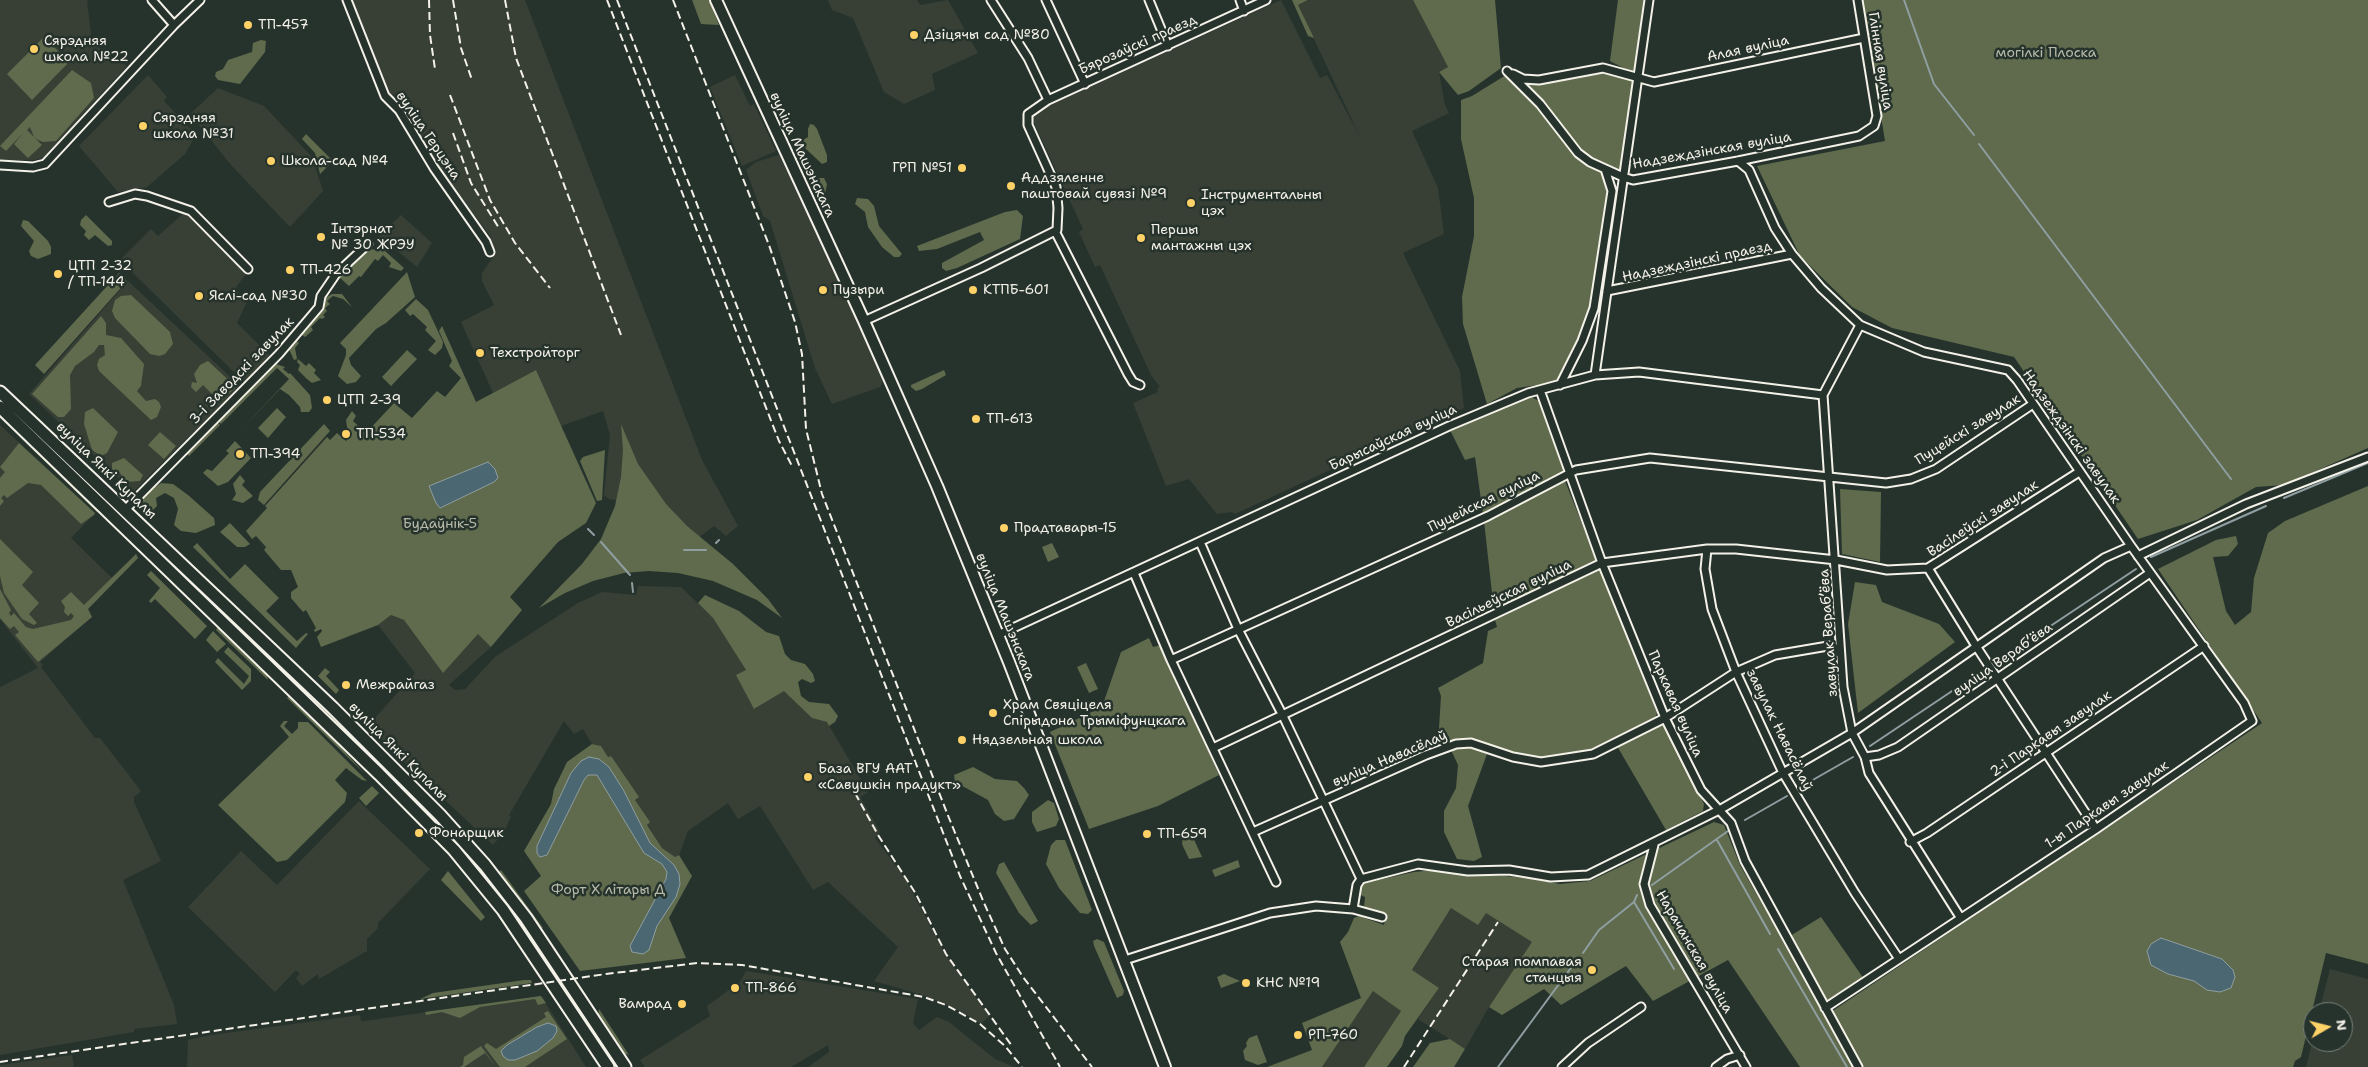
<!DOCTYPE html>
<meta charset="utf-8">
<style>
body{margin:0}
#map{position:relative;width:2368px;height:1067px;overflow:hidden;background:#26332d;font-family:"Shantell Sans",sans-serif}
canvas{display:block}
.north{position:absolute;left:2303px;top:1002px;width:50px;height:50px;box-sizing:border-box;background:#26332d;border:1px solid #787f78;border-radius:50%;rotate:82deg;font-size:14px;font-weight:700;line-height:20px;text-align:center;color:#f4f1e8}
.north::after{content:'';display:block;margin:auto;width:18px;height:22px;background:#ffd166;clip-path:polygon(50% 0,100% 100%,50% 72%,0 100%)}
</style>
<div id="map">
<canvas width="2368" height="1067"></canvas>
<div class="north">N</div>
</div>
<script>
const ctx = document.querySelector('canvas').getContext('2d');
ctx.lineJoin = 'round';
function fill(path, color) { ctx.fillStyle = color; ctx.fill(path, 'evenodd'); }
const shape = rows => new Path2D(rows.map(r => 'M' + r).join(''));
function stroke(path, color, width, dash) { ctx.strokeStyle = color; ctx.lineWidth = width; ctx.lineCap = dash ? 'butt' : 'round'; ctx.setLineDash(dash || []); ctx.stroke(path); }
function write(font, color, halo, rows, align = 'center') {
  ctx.font = font + ' "Shantell Sans",sans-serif'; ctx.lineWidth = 5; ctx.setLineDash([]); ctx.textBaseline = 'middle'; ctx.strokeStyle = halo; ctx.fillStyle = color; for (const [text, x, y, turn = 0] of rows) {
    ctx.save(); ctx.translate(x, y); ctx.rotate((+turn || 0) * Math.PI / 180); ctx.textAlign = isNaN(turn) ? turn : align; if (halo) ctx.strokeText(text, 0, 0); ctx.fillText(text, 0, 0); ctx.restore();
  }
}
fill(shape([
 [0,0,89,0,87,1,92,43,127,66,43,158,34,160,0,160],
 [352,0,525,0,702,460,738,526,726,536,714,526,698,538,660,507,609,499,604,495,610,435,603,411,561,426,536,370,493,393,461,322,494,305,482,281,482,273,497,251,487,241,491,237,438,167,394,94,387,96],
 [828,0,917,0,920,5,948,0,978,53,932,74,935,90,904,104,884,92,853,18,832,10],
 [1281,0,1320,78,1327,75,1361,139,1298,5,1309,0,1413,0,1448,67,1439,72,1445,105,1449,113,1412,131,1438,188,1444,234,1403,253,1460,371,1464,408,1235,514,1232,512,1217,514,1189,479,1166,486,1133,403,1158,392,1157,388,1160,387,1151,375,1100,265,1095,267,1079,232,1083,229,1030,114],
 [148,75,167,97,164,101,196,135,185,154,147,187,118,192,79,146],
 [735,75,750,106,754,104,776,151,742,166,710,87],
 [218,88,264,106,312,157,323,191,290,227,231,165,190,114],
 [779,155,885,377,880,387,832,404,815,368,770,221,763,216,746,170,756,162],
 [185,212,195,216,248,271,235,289,247,302,237,323,270,356,244,382,130,270,122,258,151,229,158,236],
 [401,215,432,243,417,267,379,236],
 [128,281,240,386,133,492,29,394],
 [0,425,95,513,71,538,115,581,88,609,92,617,40,662,43,665,41,667,95,738,100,738,141,791,134,797,134,802,161,861,123,880,174,1005,177,1024,134,1029,134,1032,0,1055,0,687,38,668,0,619],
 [638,586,681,587,713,618,746,670,755,709,784,690,812,718,827,722,868,792,860,797,880,832,875,838,905,878,945,954,989,1016,981,1024,964,1013,925,996,874,981,898,947,828,882,813,890,760,806,738,819,728,803,688,831,679,855,675,857,662,848,647,824,649,822,635,800,638,798,610,756,608,757,601,746,592,744,583,729,574,734,564,721,509,815,511,817,504,832,493,845,367,727,415,673,378,625,391,615,404,620,443,672,478,634,489,644,491,647,449,685,455,690,465,689,496,656,578,603,602,592,636,595],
 [359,801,430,869,378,923,378,928,367,939,367,951,319,979,318,974,302,986,296,978,300,974,296,970,275,992,188,907,241,851,277,885],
 [1451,908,1486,912,1533,942,1489,1007,1465,1049,1418,1019,1439,988,1412,971],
 [2330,969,2368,979,2368,1067,2306,1067,2313,1038,2313,1042,2343,1042,2343,1012,2319,1012],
 [746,971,918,999,913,1023,919,1030,937,1017,949,1022,995,1059,1014,1067,808,1067,829,1052,828,1045,791,1067,645,1067,640,1060,710,1016,707,1006,740,982],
 [1373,990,1401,1011,1364,1067,1322,1067],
 [541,996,586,1067,187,1067,188,1040,211,1035,360,1015,361,1021,364,1021],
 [72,1055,74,1066,72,1067,0,1067,0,1065]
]), '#384036');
fill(shape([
 [692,0,709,0,719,25,701,24],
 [1292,0,1308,0,1298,5,1314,38,1308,36],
 [1413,0,1495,0,1501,68,1469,91,1458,95,1439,72,1448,67],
 [1618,0,1646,0,1635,74,1610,61],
 [1862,0,2368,0,2368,448,2284,485,2256,487,2197,520,2138,539,2014,357,1892,328,1852,307,1800,256,1757,166,1885,141],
 [44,37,69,62,32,100,7,74],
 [261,40,266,41,265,52,240,84,218,80,215,76,216,72,223,69,228,60,252,52,253,43],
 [72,70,91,83,94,98,56,141,43,142,38,140,34,137,30,127,27,130,42,145,28,158,14,144,23,133,6,151,0,146],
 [1605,71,1634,80,1621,171,1590,157,1576,144,1526,83,1541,83],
 [1506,75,1544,116,1568,148,1592,167,1602,171,1607,182,1609,194,1592,309,1577,344,1557,382,1517,388,1487,404,1463,324,1462,297,1474,236,1474,198,1461,139,1461,100,1472,96],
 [810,124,814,125,817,129,827,155,827,162,822,164,805,148,803,140,808,137,808,129],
 [306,134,333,161,320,174,315,153,302,139],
 [815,178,824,178,827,184,825,194,821,199,817,197,810,183],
 [857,198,868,199,874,206,879,226,902,254,899,257,894,257,882,247,868,227,865,212,855,204],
 [1017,210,1023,216,1020,239,957,268,946,271,942,268,942,263,984,240,980,232,937,249,919,251,917,246,1005,212],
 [86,215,112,241,112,245,108,246,95,235,89,240,84,235,86,231,80,225,81,220],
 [23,220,28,221,48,241,51,247,51,254,38,259,31,256,29,251,34,241,21,226],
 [370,249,385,251,404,268,401,271,389,267,391,263,383,255,378,261,375,259,361,277,359,276,349,286,339,277],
 [407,272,415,297,386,323,376,329,349,358,351,365,361,376,356,382,347,384,338,376,346,355,346,349,340,343],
 [119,273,127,281,44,374,35,365],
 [332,294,342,294,352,307,343,299,333,296,327,301,330,304,325,308,327,311,323,315,325,317,322,319,320,318,311,327,313,330,305,337,302,335,297,341,299,343,295,348,297,359,294,360,288,347,319,313,324,299],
 [131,295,170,332,173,344,165,354,159,356,150,354,115,318,112,311,115,300,121,296],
 [416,299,428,310,443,342,442,348,435,355,428,350,436,341,425,330,427,327,413,314,410,316,405,310],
 [101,316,106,323,106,335,121,338,144,364,141,386,137,391,146,401,155,399,159,402,161,407,157,417,151,420,99,371,97,365,99,359,105,355,104,345,99,345,94,352,75,366,70,375,71,409,64,417,58,417,32,394],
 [442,326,476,402,536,370,596,503,586,523,558,542,510,597,522,610,491,647,478,634,443,673,404,620,391,615,378,625,321,647,317,637,322,631,321,629,315,632,314,630,316,628,306,610,303,612,291,598,291,592,298,587,291,570,281,570,264,550,266,547,256,536,252,539,246,531,267,508,265,506,327,437,330,440,337,433,346,441,352,434,347,427,346,420,352,411,356,416,353,421,366,433,394,403,412,418,437,391,445,397,461,378,449,366,452,361,439,331],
 [407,350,417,359,391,386,382,377],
 [298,359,306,366,309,363,316,370,314,373,321,380,312,383,307,379,298,370,300,365,297,362],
 [208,361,236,387,220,402,203,385,196,392,191,387,192,382,197,383,194,374,200,365],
 [276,364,285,367,283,369,289,374,290,373,310,395,312,408,309,412,301,412,300,407,289,395,280,389,235,436,289,379,277,368,221,424,218,421],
 [944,370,946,375,922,389,916,391,911,387,911,385],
 [1531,397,1539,401,1564,472,1563,475,1483,514,1475,457,1465,460,1450,430,1517,400],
 [93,408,118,432,107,453,101,456,92,450,84,424,85,412],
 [277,408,286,417,268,438,258,428],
 [0,413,98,509,97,512,0,418],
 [217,422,220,425,189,456,185,452],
 [324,424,330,431,264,505,258,500,260,492],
 [621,424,638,464,666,504,687,526,733,564,768,599,782,618,757,600,713,581,678,573,649,571,624,573,593,581,565,593,539,608,582,564,601,539,615,506,621,477,623,450],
 [160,432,176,446,164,459,148,445],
 [235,441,251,458,228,482,218,486,203,473,207,469,212,471,229,453,226,451],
 [19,443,95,513,94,515,81,524,41,485,28,483,7,498,4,495,1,498,4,501,0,506,0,478,5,472,0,467],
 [605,450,602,500,597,501,580,461,583,457],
 [124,458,143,475,140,481,126,482,118,470,117,473,112,469,112,463],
 [240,475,245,481,242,485,253,496,243,503,232,500,236,494,233,484],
 [1565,481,1597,561,1494,611,1484,521],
 [161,483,173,484,188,495,214,518,215,525,196,533,181,531,174,525,178,509,174,498,165,493,156,498,157,506,153,510,147,510,140,501,145,494],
 [2368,486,2368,964,2326,953,2301,1057,2295,1061,2293,1067,1863,1067,1831,1012,2262,723,2158,569,2216,540,2236,536,2238,544,2228,556,2213,557,2226,611,2235,625,2251,612,2254,578,2268,533,2285,521],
 [1840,489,1881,492,1880,562,1842,554],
 [230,523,250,544,245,547,237,547,220,532],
 [0,539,33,572,22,585,39,603,29,614,37,623,34,625,22,619,4,593,0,576],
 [197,543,230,579,245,564,279,598,266,611,297,641,306,633,308,634,296,648,193,547],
 [1052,543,1059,557,1048,562,1042,547],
 [136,554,138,558,88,609,92,617,38,662,15,635,19,632,14,626,10,629,0,618,0,589,11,610,9,613,11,616,14,613,26,627,33,629,71,620,74,616,71,613,68,616,64,612,65,607,61,601,71,592,84,605],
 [173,565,295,681,292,685,171,566],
 [1600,568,1657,713,1655,718,1606,744,1574,754,1539,758,1465,740,1438,744,1441,696,1438,688,1483,663,1488,631,1497,627,1495,620],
 [151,571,207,626,195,639,155,599,151,603,149,601,160,588,147,575],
 [1855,582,1876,585,1882,602,1939,624,1955,642,1858,713,1848,624],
 [705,595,739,611,766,632,779,636,785,654,791,660,805,664,813,674,815,681,811,683,802,679,798,682,801,696,809,702,829,704,838,716,835,722,829,726,827,722,812,718,784,691,754,709,736,675,746,670,713,618,698,603],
 [218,627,266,673,268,680,216,630],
 [213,631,226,644,217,652,206,640],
 [1149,638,1153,647,1161,645,1219,775,1158,806,1089,829,1050,732,1102,707,1121,652],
 [228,647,251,669,251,681,242,690,215,662,218,658,244,684,249,676,224,652],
 [1086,663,1098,689,1089,693,1077,667],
 [325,668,330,672,326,676,339,690,336,694,318,676],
 [299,685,414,797,470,855,468,857,441,827,296,688],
 [289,696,329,734,364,773,287,698],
 [284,721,288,721,284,726,292,734,298,728,298,722,308,722,367,781,362,780,346,768,335,780,347,793,345,802,287,860,277,862,218,805,289,737,280,726],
 [1660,723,1663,724,1704,804,1703,811,1666,830,1617,746],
 [592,744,601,746,608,757,611,756,639,797,635,800,650,822,647,825,662,848,675,857,679,855,692,876,669,918,686,958,580,971,524,891,541,876,524,851,551,804,554,789,567,762],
 [1460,747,1477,749,1487,754,1468,806,1482,857,1474,861,1457,859,1444,832,1444,811,1456,788,1458,765,1451,750],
 [973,767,995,779,1017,781,1024,788,1029,795,1014,819,1004,821,995,814,988,800,955,782,954,775],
 [372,786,379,793,366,806,359,798],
 [1048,800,1054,803,1059,819,1056,826,1037,832,1032,822,1032,812],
 [1714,822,1724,825,1740,865,1855,1067,1800,1067,1728,960,1653,1001,1626,966,1561,1005,1544,989,1502,1015,1489,1007,1532,942,1486,913,1478,925,1451,908,1412,970,1439,988,1405,1036,1402,1046,1387,1067,1364,1067,1401,1011,1373,991,1322,1067,1267,1067,1312,1050,1302,1023,1361,998,1340,942,1348,932,1354,918,1359,916,1384,925,1386,914,1364,908,1365,897,1358,894,1359,887,1364,883,1414,872,1434,870,1528,878,1560,884,1590,881],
 [1192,835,1202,857,1189,859,1182,844,1183,837],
 [1056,840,1065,840,1092,910,1088,914,1080,913,1059,888,1046,864,1051,845],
 [1238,860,1240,867,1215,877,1212,870],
 [1004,862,1038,921,1031,925,1019,913,996,873,999,864],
 [501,870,543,928,540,929,498,873],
 [448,871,485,917,481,921,441,880],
 [489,882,541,950,561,978,556,979,488,883],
 [1821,917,1864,979,1827,1003,1790,936],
 [1097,939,1104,942,1124,991,1123,995,1117,998,1094,946,1093,941],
 [1224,974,1240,981,1221,988,1217,977],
 [524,980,531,980,532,983,420,999,433,993],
 [565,986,618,1067,613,1067,562,988],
 [541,996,546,1003,538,1005,535,999,480,1007,460,1018,442,1012,426,1015,425,1012],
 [599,1009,629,1055,621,1052,598,1016],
 [548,1011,567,1039,525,1067,500,1067,484,1046,487,1043,496,1049,546,1017,544,1013],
 [1257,1035,1267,1062,1258,1065,1245,1060,1243,1051,1247,1046,1246,1043,1249,1038],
 [1450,1039,1465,1049,1454,1067,1413,1067,1430,1043],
 [481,1046,496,1067,485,1053,464,1067,460,1067,463,1065,464,1057]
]), '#5f6b4c');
const water = shape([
 [488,462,495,469,498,478,494,482,440,508,436,503,429,486,488,462],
 [589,757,599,759,609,767,624,791,650,843,674,865,679,874,680,884,676,897,657,926,649,950,643,954,632,952,630,946,666,879,667,872,662,864,644,853,597,775,588,775,584,780,547,855,540,857,537,853,537,846,571,773,581,761,589,757],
 [2161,938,2222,959,2233,970,2235,977,2231,988,2220,992,2207,990,2194,981,2168,974,2151,965,2147,951,2151,944,2161,938],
 [548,1023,556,1026,557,1031,553,1038,537,1051,515,1060,508,1060,503,1056,501,1051,507,1045,537,1027,548,1023]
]);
fill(water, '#4b6771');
stroke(water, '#8f9ea1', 1);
stroke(shape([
 [1904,0,1934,84,1974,135],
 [1979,144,2231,479],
 [2284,498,2368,463],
 [588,529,594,535],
 [601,542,630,575],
 [716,543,719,540],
 [684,550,706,550],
 [2151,557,2266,506],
 [632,583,633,592],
 [1998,661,2136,569],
 [1870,746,1979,673],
 [1804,785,1853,757],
 [1745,820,1787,796],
 [1717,840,1770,934],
 [1652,885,1728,831],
 [1634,902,1674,969],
 [1778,949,1847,1067],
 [1583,953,1599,930,1634,902,1637,895],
 [1498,1067,1573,965]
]), '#8f9ea1', 2);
const street = shape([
 [152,0,174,25],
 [347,0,385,96,399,110,434,168,486,242,490,252],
 [991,0,1028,58,1048,100],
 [1046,0,1085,84],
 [1149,0,1168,46],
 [1240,0,1244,11],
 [1507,71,1540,104,1578,153,1590,162,1623,177,1633,180,1644,178,1738,161,1859,136,1874,126,1877,116,1858,0],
 [1513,74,1523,79,1539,80,1603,68,1654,82,1864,38],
 [1738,161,1749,170,1775,228,1792,254,1821,288,1860,325,1924,352,2008,370,2017,380,2131,546,2244,703,2252,721,2096,829,1825,1008],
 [0,165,33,167,45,164,174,25,200,0],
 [109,202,135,194,147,196,191,211,248,269],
 [1055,231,1057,230,1058,208,1056,187,1028,125,1028,114,1048,100,1266,0],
 [1055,231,1128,374,1133,382,1140,385],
 [1607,291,1792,254],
 [864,321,981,268,1055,231],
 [1860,325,1823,395,1843,687,1852,733,1865,757,1869,773,1960,917],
 [1595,375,1649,0],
 [1560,385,1582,341,1594,308,1612,191,1605,169],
 [1540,390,1602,563,1665,718,1701,790,1731,823,1745,861,1858,1067],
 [126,509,279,354,319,307,321,296,336,274,368,244],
 [1200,542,1238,629,1283,716,1361,879],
 [1707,549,1705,569,1712,609,1736,672,1783,773,1855,893,1899,959],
 [2138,556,2246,504,2368,457],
 [1928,568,1976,646,2096,829],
 [1134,573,1171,660,1276,882],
 [998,635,1449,426,1528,393,1595,375,1639,372,1823,395],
 [1171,660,1488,516,1576,470,1650,458,1886,483,1911,479,1936,469,2033,404],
 [1213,748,1602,563,1707,549,1736,549,1836,560,1887,570,1928,568,2079,472],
 [1865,757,1879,755,1898,747,2150,573],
 [1253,832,1426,755,1456,744,1471,743,1513,757,1541,762,1593,754,1665,718,1736,672,1775,655,1828,646,1834,647,1840,654],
 [1910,842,1927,833,2204,646],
 [1654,845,1644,884,1650,905,1746,1067],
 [1353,909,1357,885,1361,879,1418,864,1468,871,1509,870,1551,877,1588,875,1721,809,1852,733,2104,558,2131,546],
 [1125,960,1270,913,1316,906,1353,909,1382,917],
 [1562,1067,1588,1043,1641,1007],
 [1716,1067,1727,1059,1740,1055]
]);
const secondary = shape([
 [716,0,864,321,937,486,1009,662,1165,1067]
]);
const primary = shape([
 [0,392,333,708,440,815,485,865,526,918,625,1067],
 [0,407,379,774,454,850,503,910,608,1067]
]);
stroke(street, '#f4f1e8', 11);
stroke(secondary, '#f4f1e8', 14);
stroke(primary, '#f4f1e8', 15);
stroke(street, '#26332d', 7);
stroke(secondary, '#26332d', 10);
stroke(primary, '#26332d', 11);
stroke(shape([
 [429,0,430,35,435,69],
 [453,0,461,48,472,80],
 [505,0,516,58,621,335],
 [607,0,779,441,792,466],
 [617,0,960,876,996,953,1060,1067],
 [673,0,769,245,795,322,802,354,806,429,822,494,949,818,984,903,1005,949,1023,977,1092,1067],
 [450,95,490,200,515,243,550,288],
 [453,133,471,183,499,228],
 [855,793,878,835,916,894,946,954,1012,1046],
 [0,1062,606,974,697,963,742,965,924,997,946,1005,980,1024,1005,1046,1022,1067],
 [1404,1067,1498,922]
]), '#f4f1e8', 2, [8, 4]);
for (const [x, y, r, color] of [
 [248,25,5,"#ffd166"],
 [914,35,5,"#ffd166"],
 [34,49,5,"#ffd166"],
 [143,126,5,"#ffd166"],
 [271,161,5,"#ffd166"],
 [962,168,5,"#ffd166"],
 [1011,186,5,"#ffd166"],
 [1191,203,5,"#ffd166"],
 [321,237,5,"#ffd166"],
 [1141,238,5,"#ffd166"],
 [290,270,5,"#ffd166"],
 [58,274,5,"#ffd166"],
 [823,290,5,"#ffd166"],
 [973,290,5,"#ffd166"],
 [199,296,5,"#ffd166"],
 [480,353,5,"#ffd166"],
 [327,400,5,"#ffd166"],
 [976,419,5,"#ffd166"],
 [346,434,5,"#ffd166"],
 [240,454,5,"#ffd166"],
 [1004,528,5,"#ffd166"],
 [346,685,5,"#ffd166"],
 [993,713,5,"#ffd166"],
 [962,740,5,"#ffd166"],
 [808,777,5,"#ffd166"],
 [419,833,5,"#ffd166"],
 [1147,834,5,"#ffd166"],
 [1592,970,5,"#ffd166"],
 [1246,983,5,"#ffd166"],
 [735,988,5,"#ffd166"],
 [682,1004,5,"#ffd166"],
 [1298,1035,5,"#ffd166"]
]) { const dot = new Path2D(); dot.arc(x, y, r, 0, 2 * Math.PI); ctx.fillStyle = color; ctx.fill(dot); stroke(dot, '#26332d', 2); }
write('14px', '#f4f1e8', '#26332d', [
 ["ТП-457",258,25],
 ["Дзіцячы сад №80",924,35],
 ["Сярэдняя",44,41],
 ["школа №22",44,57],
 ["Сярэдняя",153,118],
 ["школа №31",153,134],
 ["Школа-сад №4",281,161],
 ["ГРП №51",952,168,"right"],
 ["Аддзяленне",1021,178],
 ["паштовай сувязі №9",1021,194],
 ["Інструментальны",1201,195],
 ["цэх",1201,211],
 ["Інтэрнат",331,229],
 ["№ 30 ЖРЭУ",331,245],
 ["Першы",1151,230],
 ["мантажны цэх",1151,246],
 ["ЦТП 2-32",68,266],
 ["/ ТП-144",68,282],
 ["ТП-426",300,270],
 ["Пузыри",833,290],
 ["КТПБ-601",983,290],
 ["Яслі-сад №30",209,296],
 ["Техстройторг",490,353],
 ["ЦТП 2-39",337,400],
 ["ТП-613",986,419],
 ["ТП-534",356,434],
 ["ТП-394",250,454],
 ["Прадтавары-15",1014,528],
 ["Межрайгаз",356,685],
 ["Храм Свяціцеля",1003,705],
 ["Спірыдона Трыміфунцкага",1003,721],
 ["Нядзельная школа",972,740],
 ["База ВГУ ААТ",818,769],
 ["«Савушкін прадукт»",818,785],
 ["Фонарщик",429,833],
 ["ТП-659",1157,834],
 ["Старая помпавая",1582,962,"right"],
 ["станцыя",1582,978,"right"],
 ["КНС №19",1256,983],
 ["ТП-866",745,988],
 ["Вамрад",672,1004,"right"],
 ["РП-760",1308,1035]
], 'left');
write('14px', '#f4f1e8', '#26332d', [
 ["Бярозаўскі праезд",1138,45,-24],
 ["Алая вуліца",1748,49,-12],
 ["Глінная вуліца",1880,61,81],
 ["вуліца Герцэна",428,136,56],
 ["Надзеждзінская вуліца",1712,151,-10],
 ["вуліца Машэнскага",802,155,65],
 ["Надзеждзінскі праезд",1697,262,-12],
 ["3-і Заводскі завулак",242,371,-46],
 ["Пуцейскі завулак",1968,430,-32],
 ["Надзеждзінскі завулак",2071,437,55],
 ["Барысаўская вуліца",1393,438,-25],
 ["вуліца Янкі Купалы",106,471,44],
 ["Пуцейская вуліца",1484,502,-26],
 ["Васілеўскі завулак",1983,519,-33],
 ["Васільеўская вуліца",1509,594,-26],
 ["вуліца Машэнскага",1005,617,68],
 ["завулак Верабʼёва",1829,633,-94],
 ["вуліца Верабʼёва",2003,660,-35],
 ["Паркавая вуліца",1675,704,66],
 ["завулак Навасёлаў",1779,730,64],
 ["2-і Паркавы завулак",2051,734,-34],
 ["вуліца Янкі Купалы",398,752,45],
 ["вуліца Навасёлаў",1390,759,-23],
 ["1-ы Паркавы завулак",2107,805,-34],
 ["Нарачанская вуліца",1694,952,60]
]);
write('14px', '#b8bbaa', '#26332d', [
 ["могілкі Плоска",2046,53],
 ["Будаўнік-5",440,524],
 ["Форт X літары Д",608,890]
]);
</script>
